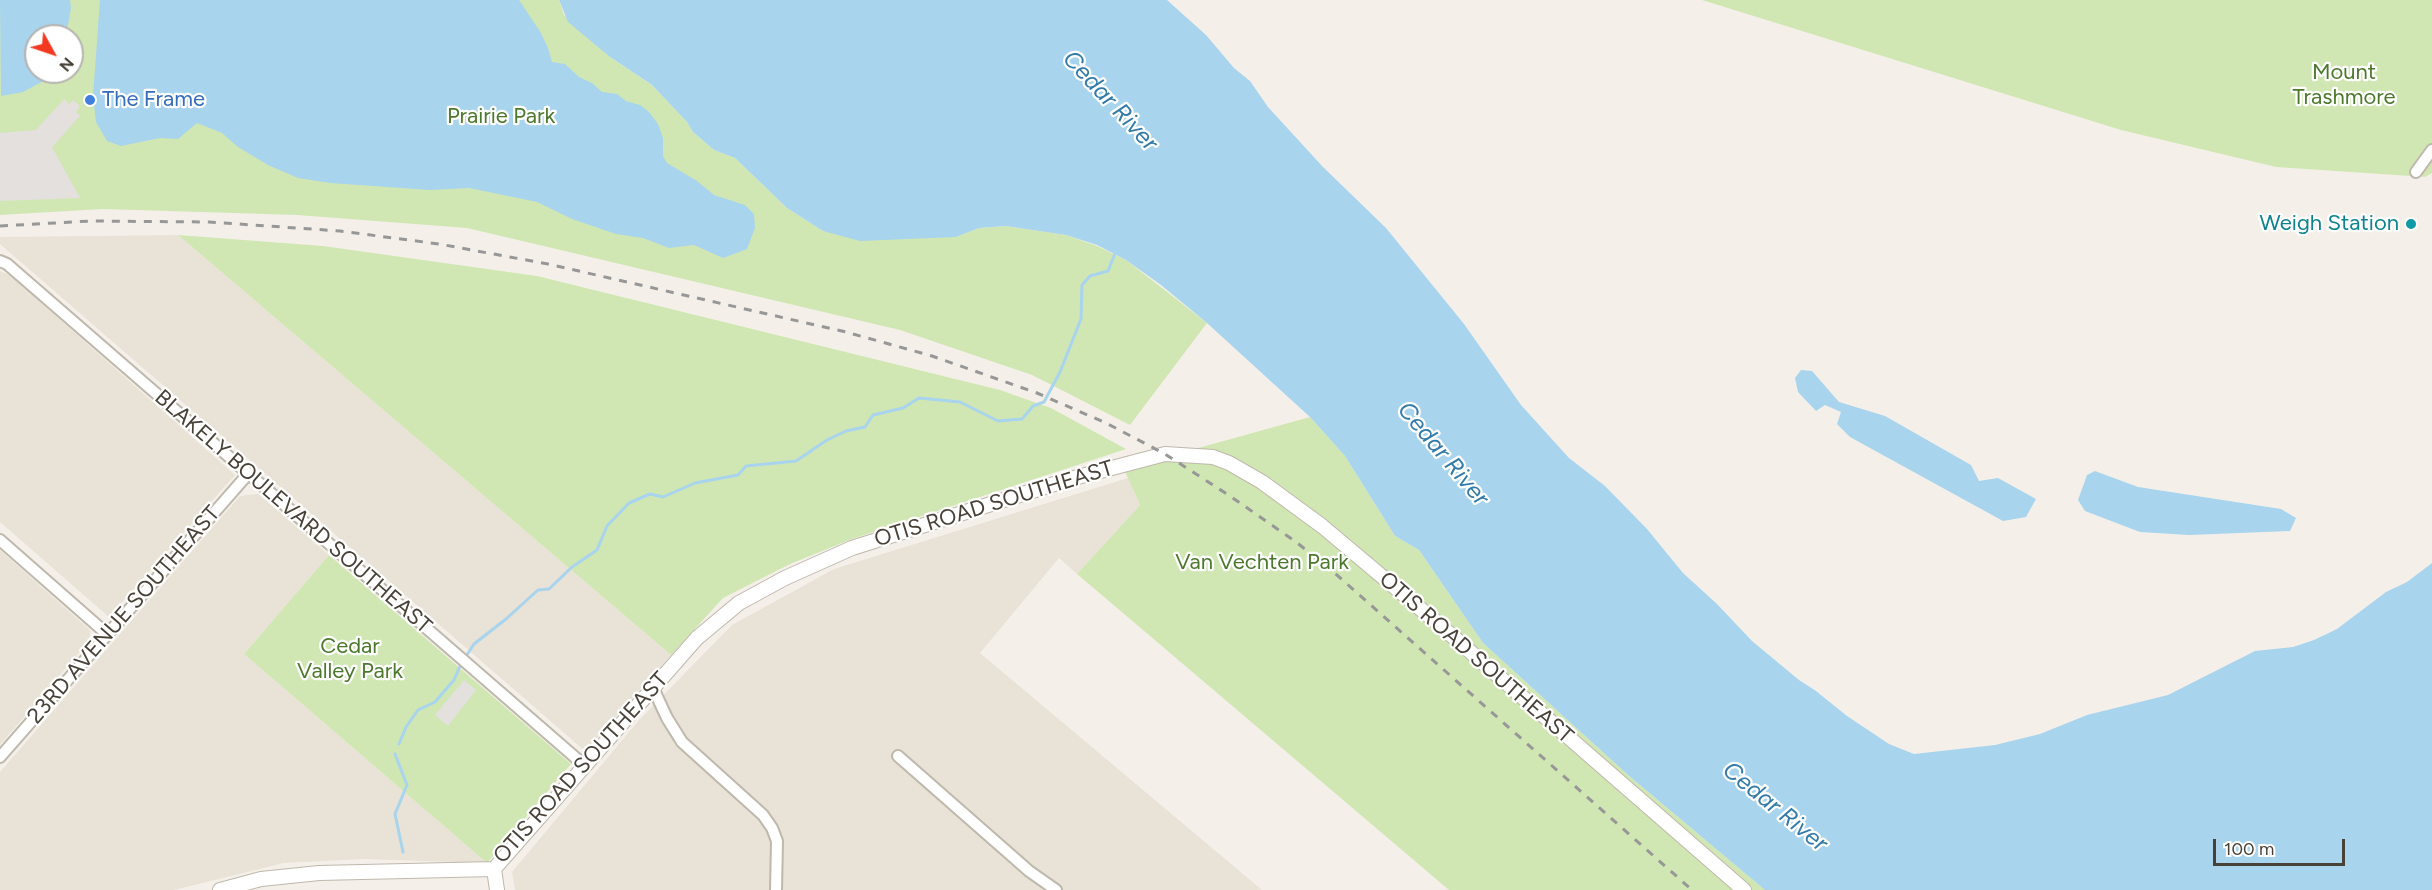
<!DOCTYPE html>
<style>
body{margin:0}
#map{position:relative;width:2432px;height:890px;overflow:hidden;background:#f4f0e9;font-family:Figtree,sans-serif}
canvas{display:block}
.north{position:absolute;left:24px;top:24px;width:60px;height:60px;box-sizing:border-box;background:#fff;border:2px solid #b5b3af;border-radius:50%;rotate:130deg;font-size:16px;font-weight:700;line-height:24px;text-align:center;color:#474138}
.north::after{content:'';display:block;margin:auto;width:21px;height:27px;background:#f33921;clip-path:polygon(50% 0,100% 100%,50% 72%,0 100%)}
.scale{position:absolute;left:2213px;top:839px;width:132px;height:27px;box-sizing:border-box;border:3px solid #474138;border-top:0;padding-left:8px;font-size:18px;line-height:21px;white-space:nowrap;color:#474138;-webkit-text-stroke:4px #fff;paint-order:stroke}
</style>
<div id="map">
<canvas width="2432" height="890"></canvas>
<div class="north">N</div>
<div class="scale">100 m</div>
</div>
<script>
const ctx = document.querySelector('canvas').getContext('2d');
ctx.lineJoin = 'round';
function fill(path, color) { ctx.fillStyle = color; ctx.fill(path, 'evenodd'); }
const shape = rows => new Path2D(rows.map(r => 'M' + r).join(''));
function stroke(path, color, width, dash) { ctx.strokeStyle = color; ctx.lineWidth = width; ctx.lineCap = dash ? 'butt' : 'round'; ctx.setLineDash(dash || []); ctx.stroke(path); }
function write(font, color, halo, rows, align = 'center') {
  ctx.font = font + ' Figtree,sans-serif'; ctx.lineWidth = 4.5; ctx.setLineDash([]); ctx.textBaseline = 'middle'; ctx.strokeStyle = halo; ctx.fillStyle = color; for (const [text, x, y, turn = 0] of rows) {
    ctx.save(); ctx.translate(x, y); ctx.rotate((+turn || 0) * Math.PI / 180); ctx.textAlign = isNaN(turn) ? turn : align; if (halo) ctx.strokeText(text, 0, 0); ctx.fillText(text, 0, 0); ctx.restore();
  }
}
fill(shape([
 [178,235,671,655,585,751,0,244,0,237],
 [0,271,11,276,235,475,109,617,0,522],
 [1128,478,1140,505,1077,574,1059,558,980,653,1262,890,515,890,512,872,640,719,732,625,834,569],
 [258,494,329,555,244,654,487,863,364,859,284,863,174,890,0,890,0,772,240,496],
 [0,550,90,630,89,641,0,745]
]), '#e8e2d7');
fill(shape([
 [0,0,559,0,564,15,610,57,652,85,687,122,693,132,714,150,735,158,787,208,823,231,956,237,979,228,1006,226,1066,235,1097,246,1126,260,1207,323,1130,425,1032,375,900,330,467,228,297,215,103,209,0,215],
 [36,36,72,36,72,72,36,72],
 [1702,0,2432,0,2432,173,2425,177,2276,167,2121,130],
 [178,235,323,246,537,276,1000,390,1051,408,1126,449,852,539,790,564,723,598,671,655],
 [1310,417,1345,456,1395,536,1419,550,1483,643,1628,775,1765,890,1449,890,1077,574,1140,505,1122,465,1202,447],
 [329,555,571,764,487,863,244,654]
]), '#d1e7b3');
fill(shape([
 [64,99,69,104,73,100,80,106,76,112,80,116,52,147,80,198,0,201,0,133,36,130],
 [464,680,476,690,448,726,435,715]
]), '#e3e0dd');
fill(shape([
 [0,0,70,0,71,8,66,36,36,36,36,72,55,72,53,76,23,92,1,96],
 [100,0,519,0,541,33,548,48,552,62,565,64,579,77,592,83,602,92,617,94,626,101,640,105,649,112,658,124,663,138,663,156,667,163,697,181,714,195,745,205,754,214,755,228,747,249,723,258,694,245,669,248,643,238,616,234,572,219,537,202,469,188,430,190,330,183,298,178,268,165,238,147,222,133,197,123,178,139,160,138,121,146,107,141,96,122,93,96],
 [559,0,1167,0,1206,35,1234,68,1250,81,1268,107,1323,167,1386,228,1464,324,1521,405,1569,458,1605,486,1647,529,1683,573,1717,604,1752,641,1799,680,1816,691,1847,716,1889,744,1914,754,1995,745,2040,734,2087,715,2168,695,2255,651,2293,647,2314,640,2337,629,2386,592,2407,582,2432,563,2432,890,1765,890,1628,775,1483,643,1419,550,1395,536,1345,456,1310,417,1207,323,1161,285,1126,260,1097,245,1066,235,1006,226,979,228,956,237,860,241,823,231,787,208,735,158,714,150,693,132,687,122,652,85,610,57,568,22],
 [1801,370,1812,371,1839,402,1885,416,1971,465,1979,481,1998,478,2036,499,2026,517,2003,521,1850,437,1837,424,1841,412,1825,405,1816,411,1798,392,1795,378],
 [2095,471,2138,487,2281,509,2296,518,2290,531,2189,535,2140,532,2085,511,2078,500,2087,475]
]), '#a8d4ee');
stroke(shape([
 [399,744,406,727,418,710,435,702,454,680,461,664,474,644,506,619,538,590,549,589,572,567,597,550,607,526,629,503,650,494,663,497,695,483,738,475,746,466,796,461,827,440,846,431,865,427,873,415,903,408,919,398,960,402,998,421,1022,419,1033,406,1044,402,1060,372,1081,319,1082,285,1090,276,1108,271,1116,251],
 [395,754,407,785,395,814,403,852]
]), '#a8d4ee', 3);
const minor = shape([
 [2416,172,2432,150],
 [0,261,7,264,584,765],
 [0,540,107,634],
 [653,688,667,718,682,742,763,815,772,828,777,841,776,890],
 [898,756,1029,871,1056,890],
 [0,757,248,474]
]);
const tertiary = shape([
 [494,869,497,890],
 [220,890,261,879,319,873,494,869,697,638,739,603,785,578,852,548,1070,479,1165,454,1213,457,1229,463,1262,482,1322,526,1435,621,1744,890]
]);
stroke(minor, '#bfb8ac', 14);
stroke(tertiary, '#bfb8ac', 16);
stroke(minor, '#fff', 10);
stroke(tertiary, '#fff', 14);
stroke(shape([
 [0,226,91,221,209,222,340,231,439,244,548,264,846,332,932,356,1037,393,1106,423,1165,454,1230,496,1296,542,1329,568,1692,890]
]), '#979797', 3, [8, 8]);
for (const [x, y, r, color] of [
 [90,100,6,"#3f7fe0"],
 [2411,224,6,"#0f9aa8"]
]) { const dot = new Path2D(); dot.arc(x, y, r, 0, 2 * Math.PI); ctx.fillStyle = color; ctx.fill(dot); stroke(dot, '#fff', 2); }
write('22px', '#4c782c', '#fff', [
 ["Mount",2344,73],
 ["Trashmore",2344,98],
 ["Prairie Park",501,117],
 ["Van Vechten Park",1262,563],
 ["Cedar",350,647],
 ["Valley Park",350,672]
]);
write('22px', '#366cbe', '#fff', [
 ["The Frame",102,100]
], 'left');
write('22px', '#0d838f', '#fff', [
 ["Weigh Station",2399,224]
], 'right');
write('22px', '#474138', '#fff', [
 ["OTIS ROAD SOUTHEAST",994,504,-17],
 ["BLAKELY BOULEVARD SOUTHEAST",293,512,41],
 ["23RD AVENUE SOUTHEAST",124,615,-49],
 ["OTIS ROAD SOUTHEAST",1476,658,41],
 ["OTIS ROAD SOUTHEAST",581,768,-48]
]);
write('italic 24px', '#317aa9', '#fff', [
 ["Cedar River",1110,101,47],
 ["Cedar River",1443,454,50],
 ["Cedar River",1775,807,39]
]);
</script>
